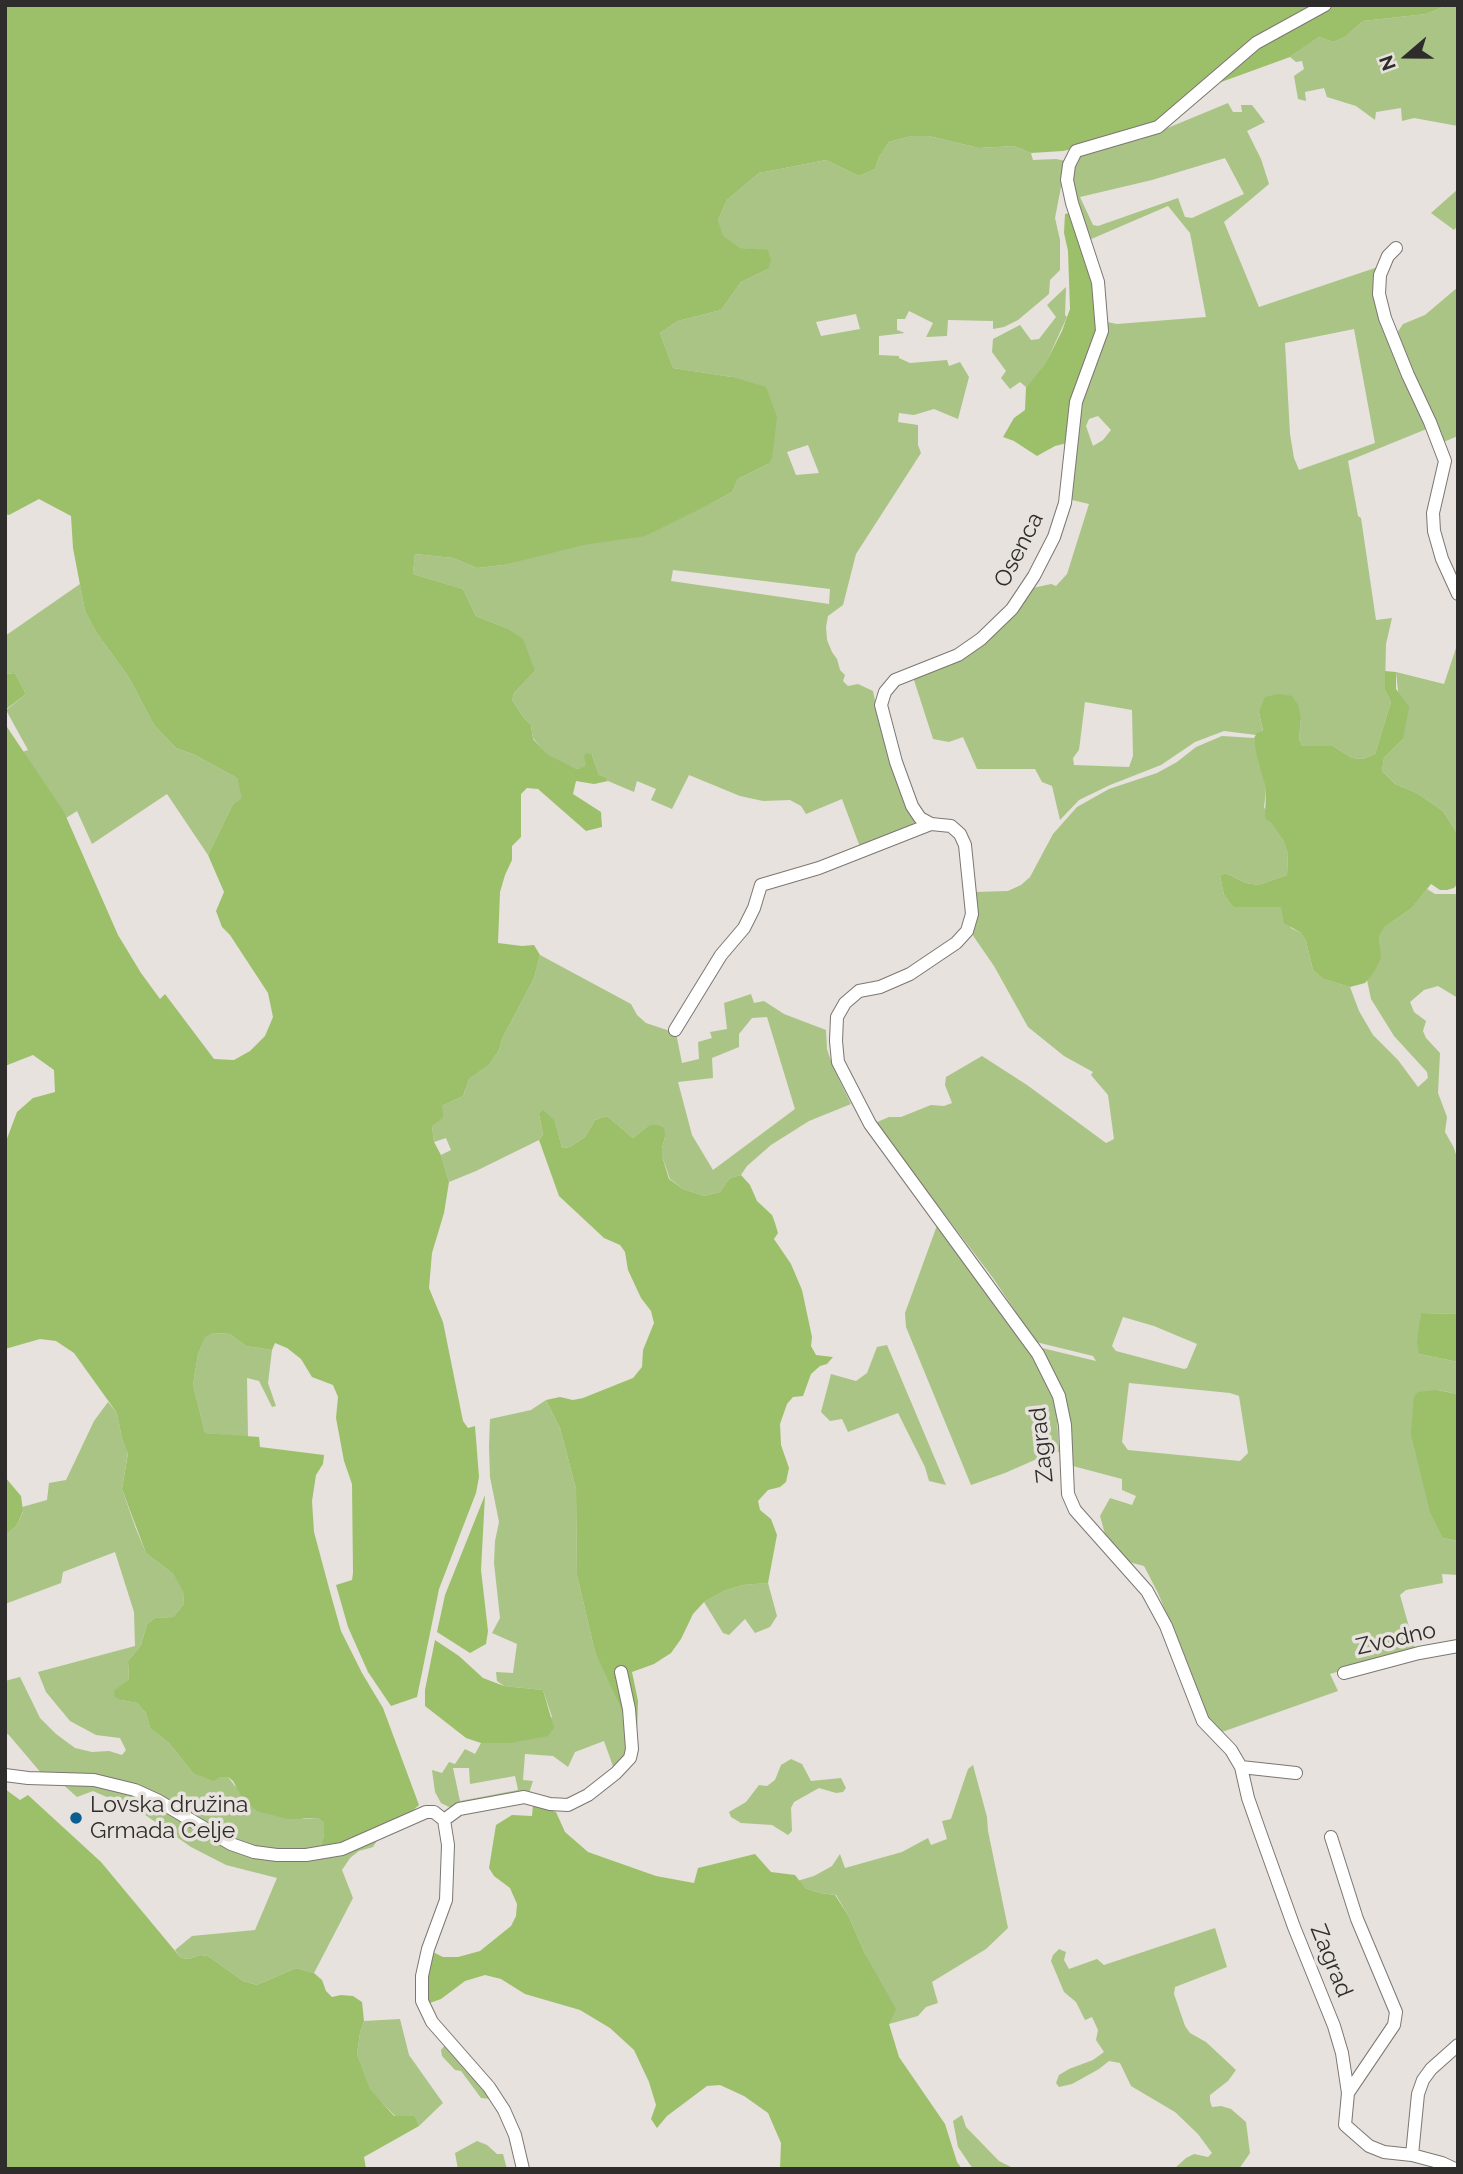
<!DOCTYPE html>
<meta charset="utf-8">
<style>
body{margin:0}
#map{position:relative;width:1463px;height:2174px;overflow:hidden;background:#e7e2dd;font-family:Raleway,sans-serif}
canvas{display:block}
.frame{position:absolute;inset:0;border:7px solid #2f2d2b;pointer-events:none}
.north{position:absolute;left:1372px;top:21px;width:70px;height:70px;-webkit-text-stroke:5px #e7e2dd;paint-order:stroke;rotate:250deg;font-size:19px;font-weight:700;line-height:28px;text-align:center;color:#2f2d2b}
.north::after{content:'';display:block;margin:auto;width:24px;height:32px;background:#2f2d2b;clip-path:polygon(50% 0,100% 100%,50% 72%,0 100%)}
</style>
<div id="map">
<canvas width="1463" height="2174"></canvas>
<div class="frame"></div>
<div class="north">N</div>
</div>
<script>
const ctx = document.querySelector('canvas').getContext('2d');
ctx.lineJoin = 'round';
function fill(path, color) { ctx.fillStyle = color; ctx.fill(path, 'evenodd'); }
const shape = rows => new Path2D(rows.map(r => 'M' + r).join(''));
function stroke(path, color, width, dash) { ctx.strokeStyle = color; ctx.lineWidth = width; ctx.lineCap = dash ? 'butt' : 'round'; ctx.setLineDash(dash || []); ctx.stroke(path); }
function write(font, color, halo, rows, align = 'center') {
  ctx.font = font + ' Raleway,sans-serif'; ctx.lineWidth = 7; ctx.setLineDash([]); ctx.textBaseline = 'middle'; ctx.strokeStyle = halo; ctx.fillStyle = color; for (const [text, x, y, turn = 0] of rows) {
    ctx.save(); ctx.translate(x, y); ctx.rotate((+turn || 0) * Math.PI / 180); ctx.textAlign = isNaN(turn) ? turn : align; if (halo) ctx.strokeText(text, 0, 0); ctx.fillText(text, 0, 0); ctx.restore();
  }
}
fill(shape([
 [1448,5,1458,5,1458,126,1414,118,1402,121,1401,108,1376,112,1375,120,1356,106,1327,97,1324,88,1305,92,1306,101,1298,99,1294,76,1304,69,1302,61,1296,62,1290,57,1319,37,1333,42,1345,37,1363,21,1426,14],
 [1228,103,1233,112,1242,112,1241,105,1252,105,1265,122,1247,131,1261,159,1269,184,1224,222,1259,307,1378,267,1374,286,1429,428,1348,461,1358,516,1361,518,1376,620,1392,618,1386,644,1385,690,1391,702,1375,754,1363,759,1352,758,1333,746,1302,746,1299,739,1301,718,1263,707,1259,712,1263,732,1256,735,1224,731,1195,742,1161,765,1110,785,1079,800,1060,820,1052,786,1042,782,1035,769,977,769,963,737,949,742,933,739,913,677,944,665,1028,589,1051,584,1056,586,1067,574,1089,504,1068,499,1081,400,1107,322,1117,324,1206,317,1190,233,1168,206,1089,240,1071,177,1078,157,1086,152,1141,139],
 [1225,158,1244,194,1192,218,1185,217,1178,198,1098,226,1093,225,1080,197,1152,180],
 [1354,329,1375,443,1299,470,1294,458,1290,434,1285,343],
 [1098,416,1111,430,1103,440,1093,446,1086,426,1089,419],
 [1085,702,1132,710,1133,756,1129,767,1074,765,1073,758,1079,750],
 [911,136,929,136,979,148,1014,146,1031,153,1033,160,1056,159,1066,161,1055,218,1060,240,1060,270,1050,280,1049,294,1018,320,1004,327,993,329,993,321,948,320,947,336,926,337,933,323,909,311,905,319,897,319,897,330,905,333,879,336,879,355,899,356,899,358,910,363,947,360,949,366,960,362,969,377,958,419,934,409,914,415,899,413,898,422,918,425,918,445,921,453,856,554,843,605,828,616,826,627,827,640,832,652,837,659,840,670,845,675,843,681,848,686,858,684,873,691,878,715,916,821,911,826,860,847,842,799,806,814,801,806,790,800,763,801,740,796,689,775,672,809,651,800,656,789,637,781,634,792,608,781,606,777,599,775,592,755,586,767,577,769,548,756,533,738,531,725,524,718,512,700,514,693,535,671,506,628,476,616,463,589,413,574,415,554,453,558,477,568,504,565,689,513,716,501,732,492,738,479,768,464,732,377,673,368,660,333,678,321,721,310,741,282,768,269,768,251,741,248,722,236,718,220,727,200,759,173,826,160,859,176,875,169,879,157,889,142],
 [856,314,860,329,821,336,816,322],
 [808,445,819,473,796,475,787,452],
 [673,570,830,589,829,604,671,581],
 [1458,189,1458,225,1454,230,1431,213],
 [1066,287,1065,315,1067,317,1044,367,1026,387,1020,382,1010,389,1001,378,1006,371,992,352,993,339,1020,325,1031,340,1039,339,1056,317,1047,305],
 [1458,287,1458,436,1441,443,1395,336,1403,324,1425,315],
 [80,584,85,611,96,632,128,676,154,725,176,748,195,755,237,778,243,798,233,804,208,855,167,794,92,844,77,811,66,818,22,752,28,750,6,710,26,694,15,673,5,674,5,636],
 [1458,642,1458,835,1443,811,1417,793,1395,784,1382,771,1384,758,1403,739,1396,672,1444,684],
 [1222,736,1254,738,1266,790,1264,807,1283,840,1288,854,1287,875,1258,885,1246,883,1225,873,1220,876,1224,895,1233,907,1281,907,1291,928,1301,933,1306,941,1313,970,1323,979,1350,987,1359,1011,1373,1035,1398,1060,1418,1087,1428,1078,1427,1072,1394,1036,1371,999,1367,980,1380,958,1379,937,1385,927,1412,908,1427,889,1435,894,1458,894,1458,998,1438,986,1424,990,1410,1002,1414,1012,1426,1021,1423,1031,1426,1038,1440,1053,1438,1093,1447,1117,1445,1132,1454,1148,1458,1161,1458,1314,1421,1313,1419,1354,1458,1362,1458,1394,1438,1390,1443,1538,1458,1541,1458,1575,1442,1574,1443,1583,1406,1590,1400,1595,1415,1648,1330,1674,1338,1691,1222,1732,1209,1719,1158,1593,1144,1566,1125,1561,1105,1534,1100,1516,1110,1498,1132,1505,1136,1496,1122,1490,1122,1479,1069,1465,1050,1367,1042,1348,1096,1361,1093,1356,1036,1342,993,1278,875,1123,889,1117,901,1117,931,1105,944,1106,952,1103,945,1085,946,1077,982,1056,1027,1085,1106,1143,1114,1139,1108,1095,1091,1075,1093,1072,1064,1056,1028,1027,994,966,974,937,969,926,975,892,1008,891,1021,885,1030,877,1053,834,1077,807,1109,789,1157,773,1177,762,1196,747],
 [1123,1317,1154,1326,1197,1344,1187,1368,1184,1369,1116,1351,1112,1346],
 [1129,1383,1230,1393,1239,1396,1248,1453,1240,1461,1128,1450,1122,1442],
 [540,955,631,1004,637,1015,646,1023,676,1033,682,1063,699,1059,698,1042,712,1038,710,1032,727,1029,724,1003,751,994,754,1003,764,1001,784,1014,826,1030,827,1049,833,1067,851,1104,809,1121,771,1145,747,1166,741,1175,730,1178,720,1192,704,1196,683,1189,670,1179,662,1156,662,1148,665,1137,649,1125,633,1138,607,1116,595,1120,585,1137,570,1147,562,1148,555,1121,539,1114,543,1135,539,1140,476,1171,449,1182,441,1155,451,1150,446,1138,434,1142,432,1127,442,1117,442,1106,463,1096,469,1079,489,1065,499,1050,502,1039,534,978],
 [767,1017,795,1109,713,1170,692,1135,678,1082,713,1078,712,1058,739,1047,739,1034,752,1018],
 [939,1220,1040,1365,1052,1393,1057,1418,1059,1452,1047,1453,1046,1455,1005,1473,971,1485,906,1327,905,1313],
 [213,1333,230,1334,246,1346,272,1350,268,1383,276,1406,272,1407,259,1381,247,1378,248,1437,205,1433,193,1385,198,1354,205,1336],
 [887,1345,946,1485,929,1481,925,1467,898,1413,848,1432,842,1419,830,1421,821,1412,831,1374,856,1381,867,1373,877,1347],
 [546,1400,560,1428,576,1489,577,1575,595,1652,637,1733,625,1757,614,1769,604,1741,575,1752,568,1767,553,1756,525,1754,523,1780,533,1781,529,1793,449,1807,441,1803,435,1792,432,1770,442,1773,449,1762,455,1764,465,1749,475,1754,481,1743,510,1743,552,1717,543,1690,504,1686,497,1681,496,1672,513,1673,517,1644,492,1633,500,1618,494,1563,495,1541,499,1522,490,1477,489,1446,490,1419,531,1410],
 [453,1768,469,1768,470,1784,515,1776,518,1790,460,1801],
 [108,1402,117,1413,122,1439,128,1452,122,1489,136,1529,146,1553,173,1574,183,1590,184,1604,173,1617,155,1618,147,1624,141,1645,128,1661,129,1679,115,1691,121,1700,137,1703,146,1713,150,1728,169,1743,193,1773,228,1777,235,1786,304,1819,318,1818,324,1823,324,1835,320,1849,278,1852,247,1845,211,1829,156,1795,42,1774,8,1734,5,1735,5,1681,20,1677,40,1718,56,1734,75,1748,92,1752,109,1751,122,1755,126,1750,120,1738,96,1735,70,1721,46,1692,38,1672,135,1646,134,1612,115,1552,63,1572,61,1583,5,1604,5,1536,17,1525,23,1512,22,1507,47,1500,49,1483,66,1480,94,1421],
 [768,1583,777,1616,770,1627,755,1633,745,1619,729,1635,723,1633,704,1602,724,1591,743,1585],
 [791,1759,802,1764,811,1781,841,1778,846,1788,843,1792,836,1793,819,1788,794,1802,791,1808,792,1831,788,1835,772,1825,741,1823,731,1817,729,1812,746,1802,759,1785,767,1786,775,1780,781,1765],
 [973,1765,987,1817,988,1831,1008,1928,986,1949,932,1982,938,2003,926,2007,918,2016,889,2024,865,1954,848,1915,836,1895,820,1893,805,1888,797,1881,814,1876,832,1866,840,1854,845,1868,902,1852,928,1838,931,1845,947,1839,942,1821,951,1819,968,1769],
 [59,1781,80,1781,134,1793,276,1859,378,1839,373,1847,359,1851,350,1858,342,1870,353,1898,314,1973,296,1968,257,1985,243,1981,208,1956,200,1955,189,1959,181,1958,175,1950,192,1936,255,1930,277,1878,226,1865,191,1847,141,1812,93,1791,77,1797],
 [1215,1928,1227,1967,1175,1987,1174,1994,1185,2026,1190,2033,1206,2042,1236,2070,1228,2081,1210,2095,1210,2101,1212,2107,1221,2106,1231,2109,1246,2122,1250,2153,1239,2169,1174,2169,1186,2158,1194,2154,1208,2157,1212,2153,1198,2134,1175,2112,1131,2086,1120,2063,1109,2061,1099,2069,1072,2084,1059,2087,1056,2083,1059,2075,1069,2069,1093,2060,1104,2052,1096,2040,1098,2030,1092,2017,1085,2020,1076,2002,1064,1992,1051,1961,1053,1955,1059,1949,1066,1952,1064,1960,1069,1969,1097,1959,1104,1965],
 [400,2019,409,2055,443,2103,419,2126,415,2116,395,2116,370,2090,357,2054,360,2033,364,2021],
 [446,2044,475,2078,490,2099,481,2098,461,2071,455,2070,442,2056,441,2050],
 [962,2115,966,2127,999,2161,1015,2169,973,2169,958,2147,953,2121],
 [477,2141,487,2145,497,2154,503,2154,507,2169,458,2169,455,2153]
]), '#a9c485');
fill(shape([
 [5,5,1448,5,1426,14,1363,21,1345,37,1333,42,1319,37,1290,57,1213,85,1165,118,1076,148,1063,151,1031,153,1014,146,979,148,929,136,911,136,889,142,879,157,875,169,859,176,826,160,759,173,727,200,718,220,723,236,741,248,768,250,771,261,768,269,741,282,721,310,678,321,660,333,673,368,732,377,766,387,777,417,772,458,768,464,738,479,732,492,716,501,645,536,583,545,504,565,477,568,453,558,415,554,413,574,463,589,476,616,506,628,523,639,535,671,514,693,512,700,524,718,531,725,533,739,548,755,577,769,586,766,584,755,588,753,592,755,599,775,606,777,608,781,594,784,576,781,573,794,601,812,602,827,586,831,538,789,527,788,521,794,521,837,512,846,512,860,505,875,500,892,498,943,522,946,534,945,540,955,534,978,502,1039,499,1050,489,1065,469,1079,463,1096,442,1106,443,1117,432,1127,434,1142,441,1155,449,1182,444,1213,432,1253,429,1288,443,1322,463,1421,468,1428,475,1426,479,1477,476,1493,439,1589,417,1697,391,1706,368,1672,348,1627,336,1585,352,1580,353,1573,352,1484,344,1461,336,1418,338,1397,333,1385,312,1377,301,1359,287,1348,275,1343,272,1350,246,1346,230,1334,213,1333,205,1337,198,1354,193,1385,205,1433,259,1437,260,1447,324,1455,323,1464,316,1475,312,1501,314,1532,329,1588,341,1631,362,1673,383,1708,419,1805,401,1821,369,1835,320,1849,324,1835,324,1823,318,1818,288,1819,257,1811,243,1799,233,1781,228,1777,219,1777,214,1781,193,1773,169,1743,150,1728,146,1713,137,1703,121,1700,115,1697,114,1691,129,1679,128,1661,141,1645,147,1624,155,1618,173,1617,184,1604,183,1591,173,1574,146,1553,122,1489,128,1453,122,1439,117,1413,74,1353,56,1341,40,1339,5,1349,5,1144,17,1112,33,1098,55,1092,54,1070,33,1055,5,1066,5,724,64,812,118,935,141,973,160,999,165,994,214,1059,234,1060,250,1051,265,1036,273,1017,268,993,230,935,222,927,216,911,224,892,208,855,233,804,242,798,237,778,195,755,176,748,154,725,128,676,96,632,85,611,73,548,71,516,39,499,9,515,5,514],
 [1070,213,1074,219,1101,314,1067,443,1055,446,1037,456,1014,441,1003,437,1014,418,1025,410,1026,387,1044,366,1062,331,1070,309,1068,251,1064,233,1065,214],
 [1385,671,1396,672,1396,689,1409,707,1403,739,1384,758,1382,771,1395,784,1417,793,1443,811,1458,835,1458,883,1454,888,1447,890,1440,890,1431,884,1412,908,1385,927,1379,937,1381,958,1374,972,1365,983,1350,987,1323,979,1313,970,1306,941,1301,933,1284,923,1281,907,1233,907,1224,895,1220,876,1225,873,1246,883,1258,885,1287,875,1288,854,1283,840,1272,823,1265,818,1266,790,1256,752,1254,738,1257,733,1263,731,1259,712,1265,697,1279,694,1292,696,1298,705,1301,718,1299,739,1302,746,1333,746,1352,758,1363,759,1375,754,1391,702,1385,690],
 [15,673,26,694,5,710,5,674],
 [543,1110,555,1121,562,1148,570,1147,585,1137,595,1120,607,1116,633,1138,649,1125,658,1125,664,1128,665,1137,662,1148,662,1156,669,1179,683,1189,704,1196,720,1192,730,1178,741,1175,750,1185,757,1201,772,1215,775,1223,778,1233,774,1239,791,1264,802,1290,812,1337,811,1346,816,1355,833,1357,827,1364,820,1366,811,1374,803,1396,793,1397,787,1404,780,1424,781,1445,789,1468,786,1482,780,1487,768,1490,758,1501,760,1510,771,1519,777,1535,768,1583,743,1585,724,1591,704,1602,693,1614,681,1639,671,1653,654,1664,632,1672,638,1701,637,1733,629,1725,595,1652,577,1575,576,1489,560,1428,546,1400,560,1397,573,1400,583,1398,633,1378,642,1367,643,1350,654,1323,651,1311,641,1298,628,1270,625,1252,620,1245,604,1238,559,1196,539,1140,543,1135,539,1114],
 [1421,1313,1458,1314,1458,1362,1419,1354,1417,1342],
 [1437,1390,1458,1394,1458,1541,1443,1538,1430,1512,1411,1434,1414,1397,1418,1392],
 [5,1477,21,1496,23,1511,17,1525,5,1536],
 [485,1495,481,1570,488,1631,486,1644,470,1653,437,1632,445,1595],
 [435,1640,459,1656,483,1678,504,1686,543,1690,554,1728,548,1736,510,1743,481,1743,466,1738,425,1706,425,1690],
 [5,1789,20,1800,28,1795,101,1862,181,1958,189,1959,200,1955,208,1956,243,1981,257,1985,296,1968,314,1973,322,1980,326,1991,332,1997,341,1995,353,1996,362,2002,364,2021,360,2033,357,2054,370,2089,394,2116,415,2116,419,2126,364,2157,366,2169,5,2169],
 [533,1805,556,1812,565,1832,588,1852,656,1876,694,1883,698,1868,755,1854,771,1872,795,1875,805,1888,820,1893,835,1895,848,1915,865,1954,896,2009,889,2024,899,2057,945,2124,957,2162,962,2169,780,2169,781,2143,768,2113,744,2096,720,2085,707,2086,667,2116,657,2128,651,2119,656,2105,649,2082,634,2050,610,2028,580,2010,525,1994,501,1979,485,1975,465,1981,441,1999,427,2004,425,1991,431,1951,443,1957,458,1957,480,1951,511,1926,516,1916,517,1904,510,1888,494,1876,489,1868,496,1825,512,1815,532,1816]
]), '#9cbf6a');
const street = shape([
 [1325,5,1256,43,1158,127,1076,151,1069,165,1067,180,1072,203,1098,282,1102,331,1076,402,1065,503,1054,537,1034,576,1012,609,981,639,958,655,895,680,885,692,881,705,896,762,912,806,920,818,931,824,951,826,960,834,965,845,972,914,967,931,956,943,910,974,880,987,859,991,845,1003,837,1017,836,1041,838,1062,870,1124,1038,1354,1059,1396,1065,1425,1068,1494,1075,1510,1147,1591,1166,1626,1203,1721,1231,1750,1241,1767,1248,1798,1261,1835,1294,1927,1334,2026,1342,2053,1348,2093,1345,2125,1369,2146,1384,2152,1412,2155,1442,2163,1455,2169],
 [1396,248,1388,256,1380,275,1379,294,1385,318,1408,375,1430,422,1445,461,1433,513,1434,531,1442,559,1458,594],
 [675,1030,721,955,744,928,754,908,761,885,819,868,931,824],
 [1344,1673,1419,1653,1458,1646],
 [1241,1767,1296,1773],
 [5,1775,28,1778,94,1780,135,1790,157,1800,231,1844,254,1852,277,1855,306,1855,342,1849,426,1812,434,1812,444,1820,448,1845,446,1900,428,1949,422,1976,422,2001,432,2022,489,2087,504,2110,515,2135,523,2169],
 [444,1820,459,1809,524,1797,550,1804,568,1805,588,1795,616,1773,630,1758,632,1749,629,1709,621,1672],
 [1331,1837,1357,1919,1396,2012,1394,2025,1348,2093],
 [1412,2155,1418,2094,1423,2080,1431,2069,1458,2045]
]);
stroke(street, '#7c7772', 14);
stroke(street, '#fff', 12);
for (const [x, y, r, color] of [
 [76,1818,7,"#0c5d90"]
]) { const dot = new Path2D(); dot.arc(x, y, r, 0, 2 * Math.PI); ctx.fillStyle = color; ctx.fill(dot); stroke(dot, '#e7e2dd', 2.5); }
write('23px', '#2f2d2b', '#e7e2dd', [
 ["Osenca",1019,550,-63],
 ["Zagrad",1042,1445,-96],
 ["Zvodno",1396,1639,-13],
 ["Zagrad",1331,1961,68]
]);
write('23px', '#2f2d2b', '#e7e2dd', [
 ["Lovska družina",90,1805],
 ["Grmada Celje",90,1831]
], 'left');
</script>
